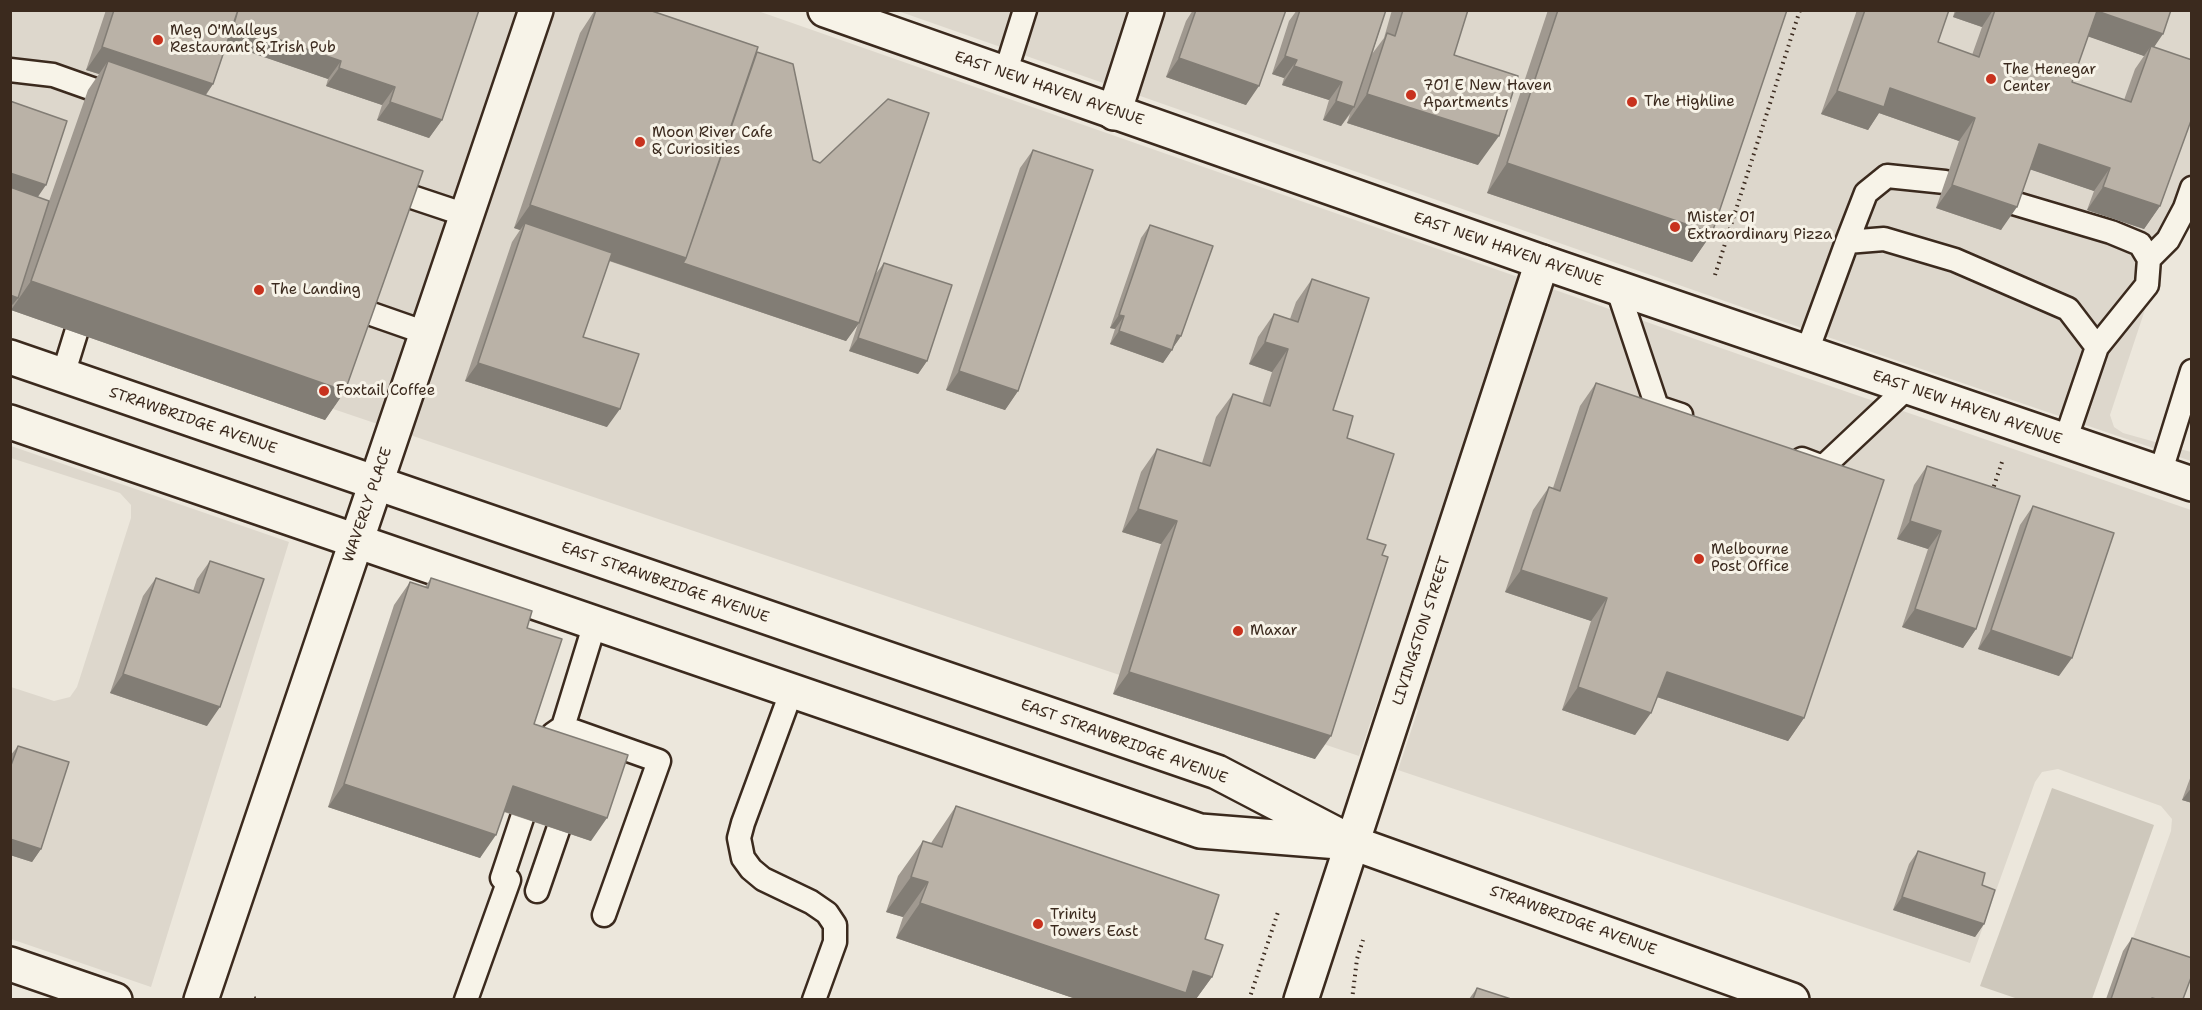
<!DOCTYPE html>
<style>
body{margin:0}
#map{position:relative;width:2202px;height:1010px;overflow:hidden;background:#ece7dc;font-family:"Shantell Sans",sans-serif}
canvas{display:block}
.frame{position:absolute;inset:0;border:12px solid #3b2a1e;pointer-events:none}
</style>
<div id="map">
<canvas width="2202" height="1010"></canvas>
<div class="frame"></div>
</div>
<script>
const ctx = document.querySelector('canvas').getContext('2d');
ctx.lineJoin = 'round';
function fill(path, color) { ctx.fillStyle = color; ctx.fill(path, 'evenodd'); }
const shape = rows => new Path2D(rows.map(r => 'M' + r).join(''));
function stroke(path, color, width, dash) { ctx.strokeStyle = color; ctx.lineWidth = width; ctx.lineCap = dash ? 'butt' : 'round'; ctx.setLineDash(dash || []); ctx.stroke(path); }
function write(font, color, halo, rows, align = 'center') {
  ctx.font = font + ' "Shantell Sans",sans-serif'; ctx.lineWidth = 6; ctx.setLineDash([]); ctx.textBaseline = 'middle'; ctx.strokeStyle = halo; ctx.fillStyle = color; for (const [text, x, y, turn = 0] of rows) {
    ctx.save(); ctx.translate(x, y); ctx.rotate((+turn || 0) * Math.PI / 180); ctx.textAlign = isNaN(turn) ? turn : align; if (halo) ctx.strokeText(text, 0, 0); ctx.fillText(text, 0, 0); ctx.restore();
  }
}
fill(shape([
 [11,11,758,11,1798,375,2191,510,2191,999,2111,999,2171,831,2172,819,2161,806,2058,769,2042,772,2035,782,1970,963,1398,770,1418,710,1379,697,1359,756,11,300],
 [898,11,2191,11,2191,171,2110,415,2114,427,2123,433,2191,452,2191,461,1813,332],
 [11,446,289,542,151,987,11,939,11,687,54,701,70,697,77,687,131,518,131,505,120,493,11,458]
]), '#ddd7cc');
fill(shape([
 [2052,788,2154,825,2092,999,2018,999,1980,986]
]), '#cec8bc');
const lane = shape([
 [10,70,53,75,118,98],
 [1005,74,1025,10],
 [385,188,466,215],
 [2010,202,2111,232,2140,244,2149,259,2147,285,2097,347],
 [1847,242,1866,193,1887,176,1945,182],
 [2149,259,2168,240,2185,208,2192,188],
 [1617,287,1657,407,1681,415],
 [363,311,426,333],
 [1806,354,1847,242,1884,239,1955,260,2068,309,2097,347,2065,441],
 [63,375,76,333],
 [1802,459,1823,467,1908,387],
 [2160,474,2192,371],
 [792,690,743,823,739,838,743,858,751,869,763,879,811,902,827,913,835,925,835,942,814,1000],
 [563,727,659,761,604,915],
 [553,734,563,727,595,623],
 [502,878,522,818],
 [537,891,558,830],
 [466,1000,509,880]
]);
const street = shape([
 [1114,113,1147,10],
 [10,964,115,1000],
 [201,1000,536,10],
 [1301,1000,1542,262]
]);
const secondary = shape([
 [825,10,1542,262,2192,484]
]);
const primary = shape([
 [10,357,1217,772,1353,843,1792,1000],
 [10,422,1200,831,1339,842]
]);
stroke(lane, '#3b2a1e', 27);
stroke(street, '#3b2a1e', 38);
stroke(secondary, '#3b2a1e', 38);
stroke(primary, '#3b2a1e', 38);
stroke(shape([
 [1715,275,1800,10],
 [1992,492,2003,459],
 [254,998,259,1000],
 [1249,1000,1278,912],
 [1352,1000,1357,959,1363,940]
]), '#3b2a1e', 4, [1.5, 4.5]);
stroke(lane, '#f7f3e8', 22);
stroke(street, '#f7f3e8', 33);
stroke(secondary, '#f7f3e8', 33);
stroke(primary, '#f7f3e8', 33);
fill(shape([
 [106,10,479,10,442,120,429,138,377,120,382,105,326,86,328,79,227,44,213,84,206,95,345,391,325,420,11,310,38,197,47,207,88,90,99,74,86,70],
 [595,10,757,52,874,276,884,263,927,361,918,374,849,351,872,282,859,323,846,341,609,261,583,337,607,427,465,381,512,242,520,230,514,228,580,33],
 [1193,10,1286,10,1246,105,1166,77,1186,21],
 [1297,10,1386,10,1372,54,1384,38,1392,10,1468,10,1454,55,1478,165,1347,123,1350,114,1341,126,1323,120,1329,100,1282,85,1284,78,1272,74,1289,21],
 [1548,10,1787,10,1712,233,1692,262,1487,193],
 [1857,10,1949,10,1938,42,1972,55,1982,27,1953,17,1955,10,2171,10,2154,47,2160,206,2144,229,2087,210,2094,191,2030,169,2001,230,1936,208,1959,141,1879,113,1868,130,1821,114],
 [2088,36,2144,56,2135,69,2124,100,2072,82],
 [1033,150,1018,391,1005,410,946,390,1020,168],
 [1150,225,1181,336,1163,363,1110,344,1115,329,1110,328,1141,238],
 [1312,279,1333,410,1347,438,1367,539,1315,759,1113,694,1161,544,1122,532,1141,472,1157,449,1202,463,1216,417,1233,394,1262,404,1272,372,1249,364,1258,337,1274,314,1290,319,1296,302],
 [1596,383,1804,718,1788,741,1657,697,1635,735,1562,710,1591,621,1505,592,1533,510,1549,487,1553,488,1580,406],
 [1927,466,1976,629,1963,648,1902,627,1928,549,1897,539,1914,485],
 [2033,506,2059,676,1978,649,2020,525],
 [210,561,207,726,110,693,143,596,156,578,193,591,197,579],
 [431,578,527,628,534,724,591,841,504,812,480,858,328,807,394,605,410,582,425,587],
 [18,746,41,849,32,862,10,855,10,756],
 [2192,773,2192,803,2182,800],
 [956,806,1205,939,1212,977,1196,999,1076,999,896,938,903,917,886,912,898,876,923,841,931,843],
 [1918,851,1984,924,1975,937,1893,910,1909,864],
 [2132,938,2183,999,2106,999,2123,951],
 [1477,988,1511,999,1469,999]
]), '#a09990');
fill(shape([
 [1957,10,1993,10,1982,27,1953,17],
 [2097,11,2163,34,2148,56,2151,46,2144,56,2081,34],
 [233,24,341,61,328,79,220,42],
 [102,47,213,84,197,107,108,61,99,74,86,70],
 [1285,56,1297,60,1284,78,1272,74],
 [1179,58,1259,86,1246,105,1166,77],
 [1294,66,1342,82,1329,100,1282,85],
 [339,68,395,87,382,105,326,86],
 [1890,88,1975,118,1959,141,1879,113,1868,130,1821,114,1837,91],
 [1367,94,1499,136,1478,165,1347,123],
 [1336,101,1354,107,1341,126,1323,120],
 [390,102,442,120,429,138,377,120],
 [2039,144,2110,168,2094,191,2023,167],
 [1507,163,1712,233,1692,262,1487,193],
 [10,173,46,185,33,204,10,196],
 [1952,185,2017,207,2001,230,1936,208],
 [2103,187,2160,206,2144,229,2087,210],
 [530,205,686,258,859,323,846,341,522,231,525,223,520,230,514,228],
 [31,281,345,391,325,420,11,310],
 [10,295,18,298,10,308],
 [1119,315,1124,316,1115,329,1110,328],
 [1119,331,1172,350,1163,363,1110,344],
 [1177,335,1181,336,1172,349],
 [858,338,927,361,918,374,849,351],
 [1265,342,1288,349,1272,372,1249,364],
 [478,363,620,409,607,427,465,381],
 [959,371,1018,391,1005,410,946,390],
 [1138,509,1177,521,1161,544,1122,532],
 [1910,521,1941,531,1928,549,1897,539],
 [1521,570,1607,598,1591,621,1505,592],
 [1915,609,1976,629,1963,648,1902,627],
 [1991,630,2072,658,2059,676,1978,649],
 [1129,672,1331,736,1315,759,1113,694],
 [1667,672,1804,718,1788,741,1651,695],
 [123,674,220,707,207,726,110,693],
 [1578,687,1651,713,1635,735,1562,710],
 [344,784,496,835,480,858,328,807],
 [513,786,607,818,591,841,497,809],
 [2192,787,2192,803,2182,800],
 [10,839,41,849,32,862,10,855],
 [911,877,928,882,903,917,886,912],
 [1902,897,1984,924,1975,937,1893,910],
 [920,903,1193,971,1212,977,1196,999,1076,999,896,938]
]), '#827d75');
const building = shape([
 [114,10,238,10,213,84,102,47,114,10],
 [238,10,479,10,442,120,390,102,395,87,339,68,341,61,234,24,238,10],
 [596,10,649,10,758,47,686,258,530,205,596,10],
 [1196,10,1286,10,1259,86,1179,58,1196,10],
 [1300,10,1386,10,1354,107,1336,101,1342,82,1294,66,1297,60,1285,56,1300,10],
 [1403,10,1468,10,1454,55,1518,76,1499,136,1367,94,1387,33,1395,36,1403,10],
 [1558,10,1787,10,1712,233,1507,163,1558,10],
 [1865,10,1949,10,1938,42,1979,57,1995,10,2171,10,2163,34,2097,11,2072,82,2131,102,2151,46,2192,60,2192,118,2160,206,2103,187,2110,168,2039,144,2017,207,1952,185,1975,118,1890,88,1884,107,1837,91,1865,10],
 [757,52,793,64,813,160,820,163,888,99,929,113,859,323,683,263,686,258,757,52],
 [108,61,423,171,345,391,31,281,108,61],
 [10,101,67,121,46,185,10,173,10,101],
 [1033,150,1093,170,1018,391,959,371,1033,150],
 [10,187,49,201,18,298,10,295,10,187],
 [525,223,612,253,583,337,639,354,620,409,478,363,525,223],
 [1150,225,1213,246,1181,336,1177,335,1172,350,1119,331,1124,316,1119,315,1150,225],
 [884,263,952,285,927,361,858,338,884,263],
 [1312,279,1369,298,1333,410,1353,416,1347,438,1394,454,1367,539,1386,545,1382,555,1388,557,1331,736,1129,672,1177,521,1138,509,1157,449,1210,466,1233,394,1270,406,1288,349,1265,342,1274,314,1298,322,1312,279],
 [1596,383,1884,480,1804,718,1667,672,1651,713,1578,687,1607,598,1521,570,1549,487,1560,491,1596,383],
 [1927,466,2020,496,1976,629,1915,609,1941,531,1910,521,1927,466],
 [2033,506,2114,533,2072,658,1991,630,2033,506],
 [210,561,264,579,220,707,123,674,156,578,199,593,210,561],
 [431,578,532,611,527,628,562,639,534,724,628,755,607,818,513,786,496,835,344,784,410,582,428,588,431,578],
 [18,746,69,762,41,849,10,839,10,768,18,746],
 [956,806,1219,895,1205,939,1223,945,1212,977,1193,971,1186,993,920,903,928,882,911,877,923,841,942,847,956,806],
 [1918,851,1985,873,1982,885,1995,890,1984,924,1902,897,1918,851],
 [2132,938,2192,958,2192,975,2183,999,2156,999,2152,998,2151,999,2111,999,2132,938],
 [1477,988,1511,999,1473,999,1477,988]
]);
fill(building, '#bab2a7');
stroke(building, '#827d75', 1.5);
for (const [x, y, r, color] of [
 [158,40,6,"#c8321e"],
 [1991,79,6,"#c8321e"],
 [1411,95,6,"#c8321e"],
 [1632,102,6,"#c8321e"],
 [640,142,6,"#c8321e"],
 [1675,227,6,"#c8321e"],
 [259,290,6,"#c8321e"],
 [324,391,6,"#c8321e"],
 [1699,559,6,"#c8321e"],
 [1238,631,6,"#c8321e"],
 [1038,924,6,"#c8321e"]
]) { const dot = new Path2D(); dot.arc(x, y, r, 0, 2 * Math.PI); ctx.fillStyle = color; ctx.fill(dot); stroke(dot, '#f7f3e8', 2); }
write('15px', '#3b2a1e', '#f7f3e8', [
 ["Meg O'Malleys",170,31],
 ["Restaurant & Irish Pub",170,48],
 ["The Henegar",2003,70],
 ["Center",2003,87],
 ["701 E New Haven",1423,86],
 ["Apartments",1423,103],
 ["The Highline",1644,102],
 ["Moon River Cafe",652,133],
 ["& Curiosities",652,150],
 ["Mister 01",1687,218],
 ["Extraordinary Pizza",1687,235],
 ["The Landing",271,290],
 ["Foxtail Coffee",336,391],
 ["Melbourne",1711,550],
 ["Post Office",1711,567],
 ["Maxar",1250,631],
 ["Trinity",1050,915],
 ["Towers East",1050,932]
], 'left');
write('15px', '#3b2a1e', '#f7f3e8', [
 ["EAST NEW HAVEN AVENUE",1049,89,19],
 ["EAST NEW HAVEN AVENUE",1508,250,19],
 ["EAST NEW HAVEN AVENUE",1967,408,19],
 ["STRAWBRIDGE AVENUE",193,421,19],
 ["WAVERLY PLACE",368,505,-71],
 ["EAST STRAWBRIDGE AVENUE",665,583,19],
 ["LIVINGSTON STREET",1422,631,-72],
 ["EAST STRAWBRIDGE AVENUE",1124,742,20],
 ["STRAWBRIDGE AVENUE",1573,921,20]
]);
</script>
